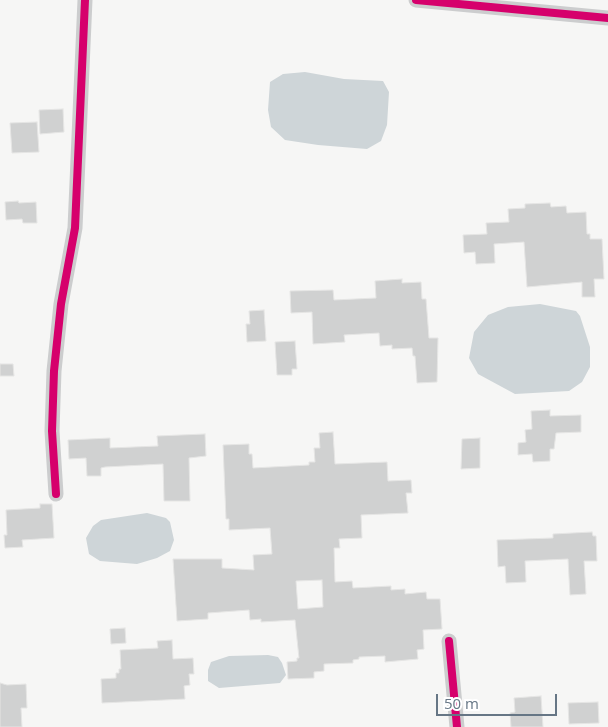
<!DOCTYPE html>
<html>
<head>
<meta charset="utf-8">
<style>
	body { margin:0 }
	#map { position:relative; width:608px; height:727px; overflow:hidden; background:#f6f6f5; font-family:"Open Sans",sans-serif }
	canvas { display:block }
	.scale { position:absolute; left:436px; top:694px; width:121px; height:22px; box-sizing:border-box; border:2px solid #667685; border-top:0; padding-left:6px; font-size:15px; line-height:18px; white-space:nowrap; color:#667685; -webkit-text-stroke:4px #fff; paint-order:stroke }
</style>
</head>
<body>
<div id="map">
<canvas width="608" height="727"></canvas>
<div class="scale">50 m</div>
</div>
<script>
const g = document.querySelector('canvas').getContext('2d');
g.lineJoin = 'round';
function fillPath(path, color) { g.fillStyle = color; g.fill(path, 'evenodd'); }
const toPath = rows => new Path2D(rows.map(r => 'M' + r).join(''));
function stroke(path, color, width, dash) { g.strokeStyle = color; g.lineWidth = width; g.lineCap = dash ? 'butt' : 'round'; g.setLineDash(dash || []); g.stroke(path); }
const water = toPath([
	[305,72,344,79,383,81,389,92,387,125,381,141,367,149,318,145,285,140,271,127,268,110,270,82,283,74],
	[540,304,576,311,580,316,590,347,590,367,582,382,569,391,515,394,478,374,469,358,474,332,488,315,508,307],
	[147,513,166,518,170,522,174,540,170,551,157,558,137,564,100,561,89,554,86,538,93,526,101,520],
	[268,655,278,657,282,663,286,675,280,683,219,688,208,681,208,670,211,662,229,656]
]);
const building = toPath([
	[63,109,64,132,40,134,39,110,63,109],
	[37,122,39,152,12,153,10,123,37,122],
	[18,201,19,203,36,202,37,223,23,223,22,219,6,220,5,202,18,201],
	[550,203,551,207,566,206,567,213,586,212,587,234,590,234,590,239,602,239,604,279,594,279,595,297,582,297,582,282,527,287,524,242,494,244,495,263,476,264,475,252,464,253,463,235,487,234,486,223,509,222,508,209,525,208,525,204,550,203],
	[402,279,402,283,421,282,422,299,426,299,429,338,438,338,437,382,417,383,415,356,413,356,412,348,392,349,392,345,380,346,379,333,344,335,345,342,313,344,312,312,291,313,290,291,333,290,334,300,376,298,375,281,402,279],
	[264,310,266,341,247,342,246,324,250,324,249,311,264,310],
	[295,341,297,369,292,369,292,375,277,375,275,342,295,341],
	[0,364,13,364,14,376,0,376,0,364],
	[550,410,550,416,581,415,581,432,556,433,554,449,550,449,550,461,533,462,532,454,518,455,518,443,526,442,525,430,532,429,531,411,550,410],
	[333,432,335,464,387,462,388,481,411,480,412,493,406,493,408,513,361,515,362,538,339,539,340,548,334,548,335,582,352,581,353,588,391,586,391,590,405,589,405,594,426,592,427,599,440,599,442,629,423,630,424,649,417,650,418,659,385,662,385,656,359,657,359,659,353,660,353,663,324,664,324,671,314,672,314,678,288,679,287,662,297,661,297,658,299,658,295,620,261,622,261,619,250,620,249,610,208,613,208,619,177,621,173,559,222,559,222,568,254,570,253,555,272,554,270,528,229,530,229,519,226,519,223,445,249,444,249,454,252,454,253,468,309,465,309,462,315,462,314,448,320,448,319,433,333,432],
	[322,580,323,607,298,609,296,581,322,580],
	[205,434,206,456,189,458,190,501,164,501,163,464,105,467,101,468,101,476,87,476,86,458,69,459,68,440,110,438,110,448,158,446,157,436,205,434],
	[480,438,480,468,461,469,462,439,480,438],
	[40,504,52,504,54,538,22,540,23,547,5,548,4,535,7,535,6,510,40,508,40,504],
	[592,532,593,536,596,536,597,561,584,561,586,594,570,595,568,559,525,561,526,582,506,583,505,566,498,567,497,540,553,538,553,534,592,532],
	[125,628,126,643,111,644,110,629,125,628],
	[172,640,173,659,193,658,194,674,189,674,190,685,184,686,185,699,102,703,101,679,116,678,116,673,119,673,119,669,121,669,120,650,158,648,157,641,172,640],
	[0,683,7,685,26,684,27,708,21,708,22,727,0,727,0,683],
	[541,696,543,727,511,727,510,713,515,712,514,698,541,696],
	[598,702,599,723,569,724,568,703,598,702]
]);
const street = toPath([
	[416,0,608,18],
	[56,494,52,431,54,371,61,304,75,228,85,0],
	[449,641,457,727]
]);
const cycleway = toPath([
	[416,0,608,18],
	[56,494,52,431,54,371,61,304,75,228,85,0],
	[449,641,457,727]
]);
fillPath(water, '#ced5d8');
fillPath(building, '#d0d1d1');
stroke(building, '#e5e5e4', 1);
stroke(street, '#cccdce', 15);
stroke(cycleway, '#d6006c', 8);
</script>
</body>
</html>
